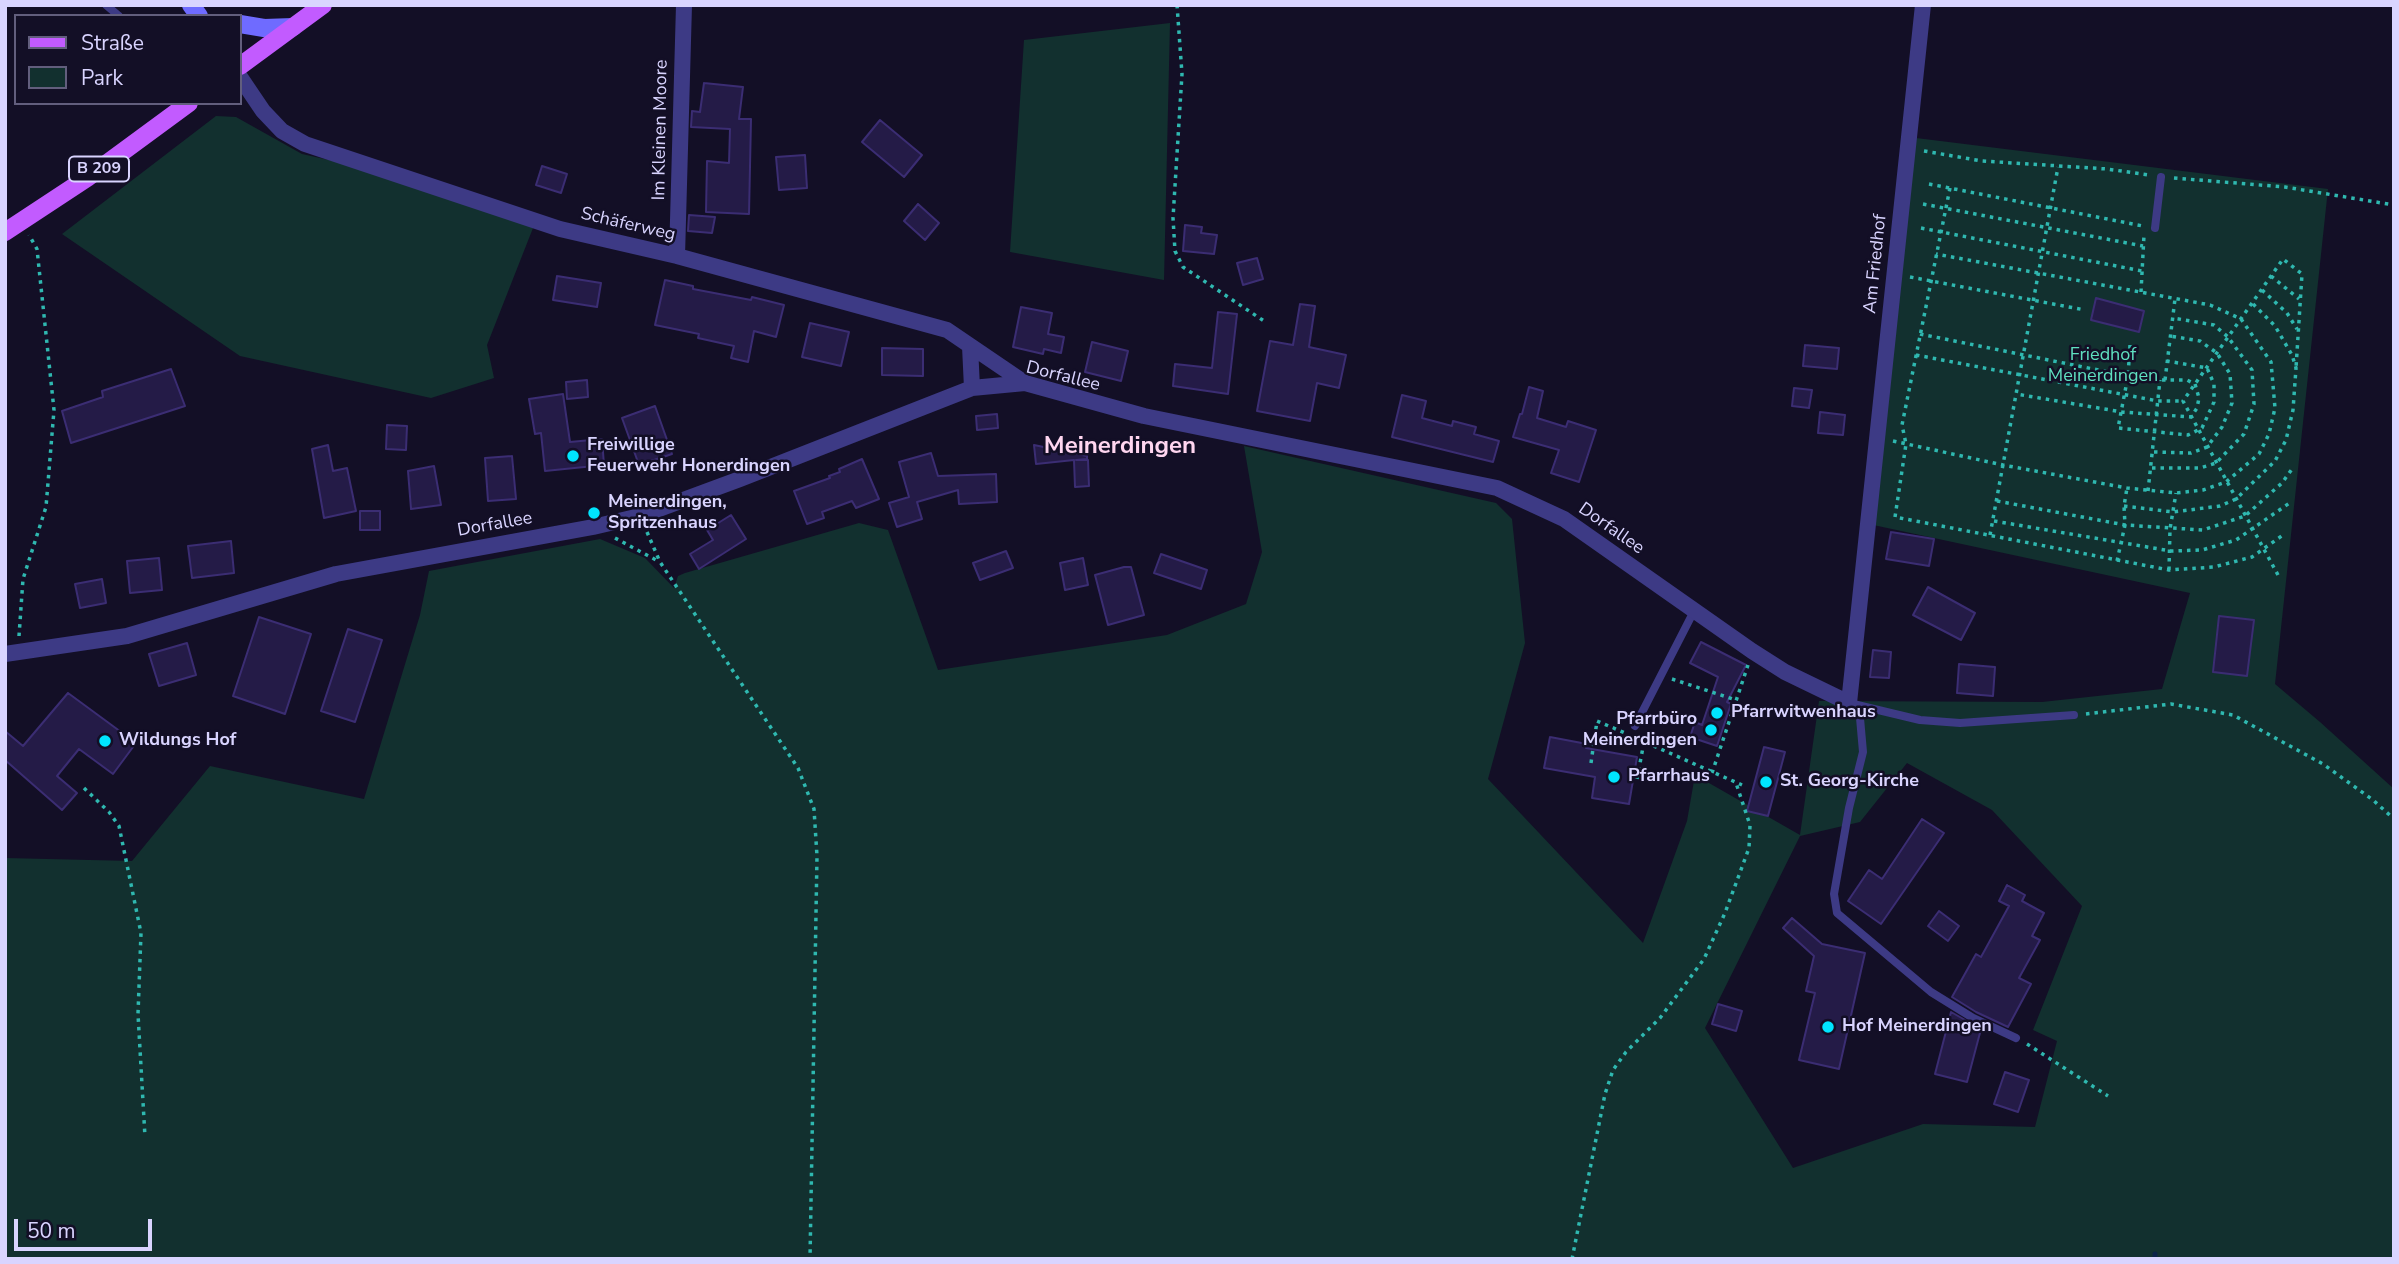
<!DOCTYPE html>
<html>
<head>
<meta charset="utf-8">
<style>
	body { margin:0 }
	#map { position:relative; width:2399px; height:1264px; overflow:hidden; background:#130f26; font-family:"Nunito Sans",sans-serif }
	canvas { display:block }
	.frame { position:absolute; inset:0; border:7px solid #d9d4ff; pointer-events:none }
	.legend { position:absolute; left:14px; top:14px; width:228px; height:91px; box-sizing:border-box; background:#130f26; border:2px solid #625e7d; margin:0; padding:9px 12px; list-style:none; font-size:21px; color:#d9d4ff }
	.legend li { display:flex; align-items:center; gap:14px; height:35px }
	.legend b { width:35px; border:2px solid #625e7d }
	.scale { position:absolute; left:14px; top:1219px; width:138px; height:32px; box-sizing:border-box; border:4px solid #d9d4ff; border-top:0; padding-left:9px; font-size:21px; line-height:24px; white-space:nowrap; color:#d9d4ff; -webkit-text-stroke:5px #130f26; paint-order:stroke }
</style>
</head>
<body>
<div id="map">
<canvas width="2399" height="1264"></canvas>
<div class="frame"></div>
<ul class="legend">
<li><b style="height:9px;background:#c25bff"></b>Straße</li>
<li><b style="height:19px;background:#12302f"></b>Park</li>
</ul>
<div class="scale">50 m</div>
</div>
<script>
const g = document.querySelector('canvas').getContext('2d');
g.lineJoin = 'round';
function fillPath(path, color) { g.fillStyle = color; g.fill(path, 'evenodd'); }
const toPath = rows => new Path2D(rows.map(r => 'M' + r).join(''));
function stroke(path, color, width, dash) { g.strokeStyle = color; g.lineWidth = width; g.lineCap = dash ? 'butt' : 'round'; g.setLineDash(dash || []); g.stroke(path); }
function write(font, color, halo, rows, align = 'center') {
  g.font = font + ' "Nunito Sans",sans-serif'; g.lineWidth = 5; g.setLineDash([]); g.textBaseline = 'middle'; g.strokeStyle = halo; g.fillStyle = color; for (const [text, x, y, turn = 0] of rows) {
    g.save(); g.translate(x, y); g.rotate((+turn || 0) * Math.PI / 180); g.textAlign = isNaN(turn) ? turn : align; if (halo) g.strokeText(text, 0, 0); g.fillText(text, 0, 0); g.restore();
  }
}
const green = toPath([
	[1170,23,1164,280,1010,252,1024,40],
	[216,116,236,117,302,154,437,184,533,228,487,345,494,378,431,398,240,356,62,234],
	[1908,137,2328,189,2275,684,2320,722,2394,789,2394,1259,5,1259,5,858,132,861,210,766,364,799,420,615,429,571,600,539,645,558,674,588,678,576,685,573,859,523,888,530,938,670,1167,635,1246,604,1262,552,1244,446,1496,503,1512,519,1525,643,1488,779,1643,943,1687,821,1695,775,1800,835,1819,701,2042,702,2162,689,2190,593,1864,523],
	[1907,763,1992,810,2082,906,2033,1030,2057,1041,2035,1127,1923,1124,1793,1168,1705,1028,1800,836,1860,822]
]);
const stream = toPath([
	[2155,1254,2155,1259]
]);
const building = toPath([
	[704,83,743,87,739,119,751,119,749,214,706,212,707,161,729,163,730,129,691,127,692,111,700,112,704,83],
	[880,120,922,155,904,177,862,142,880,120],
	[805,155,807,188,779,190,776,157,805,155],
	[542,166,567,174,561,193,536,185,542,166],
	[918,204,939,223,925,240,904,221,918,204],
	[689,215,715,217,712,233,688,231,689,215],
	[1185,225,1202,227,1201,233,1217,235,1214,254,1183,251,1185,225],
	[1257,258,1263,279,1243,285,1237,263,1257,258],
	[557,276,601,283,597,307,553,300,557,276],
	[665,280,693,286,693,289,751,300,752,297,784,305,776,337,754,331,748,362,731,358,734,346,698,338,699,334,655,325,665,280],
	[2096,298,2144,311,2139,332,2091,320,2096,298],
	[1300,304,1315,306,1309,347,1346,355,1339,388,1317,383,1310,421,1257,411,1270,341,1293,345,1300,304],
	[1021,307,1052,313,1048,334,1064,337,1061,353,1044,349,1043,354,1013,347,1021,307],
	[1218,312,1237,314,1228,394,1173,386,1175,364,1212,368,1218,312],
	[810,323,849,332,841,366,802,357,810,323],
	[1092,342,1128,351,1121,381,1085,372,1092,342],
	[1805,345,1839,348,1837,369,1803,366,1805,345],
	[882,348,923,349,923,376,882,375,882,348],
	[171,369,185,406,71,443,62,411,103,397,102,391,171,369],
	[587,380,588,397,567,399,566,382,587,380],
	[1529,387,1543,391,1537,418,1566,427,1568,421,1596,430,1579,482,1551,473,1559,450,1513,437,1520,414,1522,414,1529,387],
	[1794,388,1812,390,1809,408,1792,406,1794,388],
	[563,394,570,442,602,439,604,465,545,471,541,433,535,434,529,399,563,394],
	[1402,395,1426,401,1422,418,1452,426,1453,421,1476,427,1474,434,1499,441,1493,462,1392,437,1402,395],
	[655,406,672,454,639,465,622,418,655,406],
	[1820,412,1845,415,1843,435,1818,433,1820,412],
	[997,414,998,428,977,430,976,416,997,414],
	[387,425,407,426,406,450,386,449,387,425],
	[328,445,333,471,347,468,356,511,324,518,312,449,328,445],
	[1034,445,1087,456,1087,459,1076,460,1088,460,1089,486,1075,487,1074,460,1036,464,1034,445],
	[931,453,938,476,996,474,997,502,959,504,958,490,917,502,922,519,897,527,889,503,909,497,899,462,931,453],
	[512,456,516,499,488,501,485,458,512,456],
	[862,459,879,499,856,508,852,501,822,512,824,518,807,524,794,491,830,478,829,476,840,472,839,469,862,459],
	[434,466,441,505,411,509,408,471,434,466],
	[360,511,380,511,380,530,360,530,360,511],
	[731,515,746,539,699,569,690,554,713,540,707,530,731,515],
	[1891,532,1934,539,1929,566,1886,559,1891,532],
	[231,541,234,573,192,578,188,546,231,541],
	[1006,551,1013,568,980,580,973,563,1006,551],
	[1161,554,1207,570,1201,589,1154,573,1161,554],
	[159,558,162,590,130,593,127,561,159,558],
	[1083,558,1088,585,1065,590,1060,563,1083,558],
	[1124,567,1131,567,1144,615,1108,625,1095,575,1124,567],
	[102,579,106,603,80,608,75,584,102,579],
	[1928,587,1975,613,1961,640,1913,615,1928,587],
	[2219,616,2254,620,2247,676,2213,672,2219,616],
	[259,617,311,634,285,714,233,696,259,617],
	[348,629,382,640,355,722,321,711,348,629],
	[1701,642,1746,665,1727,702,1731,704,1717,746,1690,737,1695,722,1702,725,1718,677,1690,663,1701,642],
	[187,643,196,675,159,686,149,654,187,643],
	[1873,650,1891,652,1889,678,1870,677,1873,650],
	[1959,664,1995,667,1993,696,1957,693,1959,664],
	[68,693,136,743,113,774,79,749,57,776,77,793,62,810,5,760,5,731,23,746,68,693],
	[1550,737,1587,744,1586,748,1637,757,1629,804,1592,798,1595,777,1544,768,1550,737],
	[1764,747,1785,752,1768,816,1747,811,1764,747],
	[1922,819,1944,833,1881,924,1848,901,1869,870,1882,879,1922,819],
	[2007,885,2025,895,2022,901,2044,913,2032,936,2040,940,2019,978,2031,984,2008,1027,1976,1012,1952,997,1976,954,1981,957,2009,906,1999,901,2007,885],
	[1939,911,1959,926,1948,941,1928,926,1939,911],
	[1792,918,1822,944,1865,953,1839,1069,1799,1060,1815,993,1806,991,1814,956,1783,928,1792,918],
	[1718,1004,1742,1011,1736,1031,1712,1024,1718,1004],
	[1951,1012,1981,1029,1967,1082,1935,1074,1951,1012],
	[2005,1072,2029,1080,2018,1112,1994,1104,2005,1072]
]);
const path = toPath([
	[1177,5,1182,74,1173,218,1175,251,1183,267,1264,321],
	[1924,151,1982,161,2107,169,2149,175],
	[2174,178,2285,187,2394,205],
	[1929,184,2143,226],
	[1950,188,1902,425,1906,444,1895,517,2169,570,2214,567,2252,557,2283,535],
	[1923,204,2143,246],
	[1921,228,2142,271],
	[2271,276,2299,299],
	[1910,277,2085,310],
	[2262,290,2287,313,2297,329],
	[2141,292,2144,235],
	[1920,334,2128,376,2160,380,2187,380,2195,384,2199,398,2197,408,2191,417,2122,412,2016,394],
	[2130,345,2128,376,2118,428,2188,435,2202,428,2214,402,2214,384,2207,368,2167,361],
	[1916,355,2158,401,2183,401],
	[2165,380,2175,299],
	[1893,441,2003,465,2127,488,2176,493,2203,490,2226,482,2259,454,2269,434,2275,408,2271,362,2241,319,2210,305,1936,254],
	[2154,452,2191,453,2207,447,2222,427,2232,403,2230,374,2217,353,2200,341,2170,336],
	[2152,468,2200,468,2216,463,2244,434,2254,404,2252,370,2228,337,2214,325,2173,318],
	[2148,491,2160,380],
	[1997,501,2125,525,2203,530,2245,516,2282,483,2292,469],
	[2124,506,2173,512,2220,506,2236,499,2275,461,2286,440,2293,410,2296,368,2292,355,2275,326,2253,304],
	[1994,521,2171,551,2202,550,2236,540,2291,502],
	[647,532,660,562,798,768,814,809,817,856,810,1259],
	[1990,535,2058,167],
	[615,538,658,561],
	[2117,561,2125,525,2124,506,2127,488],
	[2169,570,2170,529,2176,493],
	[2278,575,2183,401,2283,259,2302,274,2296,368],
	[19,636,23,579,46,507,54,410,37,249,29,235],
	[1672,679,1736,700],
	[2086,714,2171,704,2233,715,2323,764,2373,800,2394,819],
	[1638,739,1742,785],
	[1591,763,1597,721,1625,733],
	[1712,773,1748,665],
	[1637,779,1644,742],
	[84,788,109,812,119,826,141,933,138,1014,145,1137],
	[2027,1044,2108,1096],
	[1572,1259,1605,1094,1613,1070,1626,1052,1660,1018,1704,959,1725,913,1749,848,1750,825,1736,783]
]);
const lane = toPath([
	[106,5,119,16],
	[2155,228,2161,177],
	[1849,703,1860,718,1863,752,1849,808,1834,894,1837,913,1931,992,1973,1018,2016,1038],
	[1849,703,1920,720,1960,723,2074,715],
	[1635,726,1694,611]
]);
const street = toPath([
	[240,77,263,111,282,131,305,144,560,229,677,256,947,330,1025,383],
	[677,256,684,5],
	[970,346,972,388],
	[5,654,127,636,336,574,593,527,640,516,740,479,972,388,1025,383,1144,416,1497,488,1564,519,1752,651,1785,672,1849,703,1923,5]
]);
const secondary = toPath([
	[191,5,199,16],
	[240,24,264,28,293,27]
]);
const primary = toPath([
	[240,66,323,5],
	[5,232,87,178,189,103]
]);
const markers = [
	[573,456,7,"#00e5ff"],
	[594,513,7,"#00e5ff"],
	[1717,713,7,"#00e5ff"],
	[1711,730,7,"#00e5ff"],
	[105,741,7,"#00e5ff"],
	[1614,777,7,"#00e5ff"],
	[1766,782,7,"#00e5ff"],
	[1828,1027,7,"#00e5ff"]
];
const shields = [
	[99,169,60]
];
const shieldNames = [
	["B 209",99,169]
];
const streetNames = [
	["Im Kleinen Moore",661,130,-89],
	["Schäferweg",628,225,13],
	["Am Friedhof",1876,264,-84],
	["Dorfallee",1063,377,14],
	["Dorfallee",495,525,-10],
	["Dorfallee",1611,529,35]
];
const parkNames = [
	["Friedhof",2103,356],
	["Meinerdingen",2103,377]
];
const poiNames = [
	["Freiwillige",587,446],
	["Feuerwehr Honerdingen",587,467],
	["Meinerdingen,",608,503],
	["Spritzenhaus",608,524],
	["Pfarrwitwenhaus",1731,713],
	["Pfarrbüro",1697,720,"right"],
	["Meinerdingen",1697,741,"right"],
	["Wildungs Hof",119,741],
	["Pfarrhaus",1628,777],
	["St. Georg-Kirche",1780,782],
	["Hof Meinerdingen",1842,1027]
];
const districtNames = [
	["Meinerdingen",1120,447]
];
fillPath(green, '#12302f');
stroke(stream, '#0c2248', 5);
fillPath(building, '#241b47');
stroke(building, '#3b2d73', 2);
stroke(path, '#2fb8b0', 3.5, [3.5, 5]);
stroke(lane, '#3d3a85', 8);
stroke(street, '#3d3a85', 16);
stroke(secondary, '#6f6bff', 18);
stroke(primary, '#c25bff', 18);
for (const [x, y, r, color] of markers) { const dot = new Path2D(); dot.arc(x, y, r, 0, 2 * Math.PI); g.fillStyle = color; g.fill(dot); stroke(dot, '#130f26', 2.5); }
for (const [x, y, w] of shields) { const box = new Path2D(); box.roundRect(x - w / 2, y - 12.5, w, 25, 5); g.fillStyle = '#130f26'; g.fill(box); stroke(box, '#d9d4ff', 2); }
write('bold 16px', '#d9d4ff', null, shieldNames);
write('18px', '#d9d4ff', '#130f26', streetNames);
write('18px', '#5fe0c0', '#130f26', parkNames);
write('bold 18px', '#d9d4ff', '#130f26', poiNames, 'left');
write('bold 24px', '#ffd6f0', '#130f26', districtNames);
</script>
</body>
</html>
